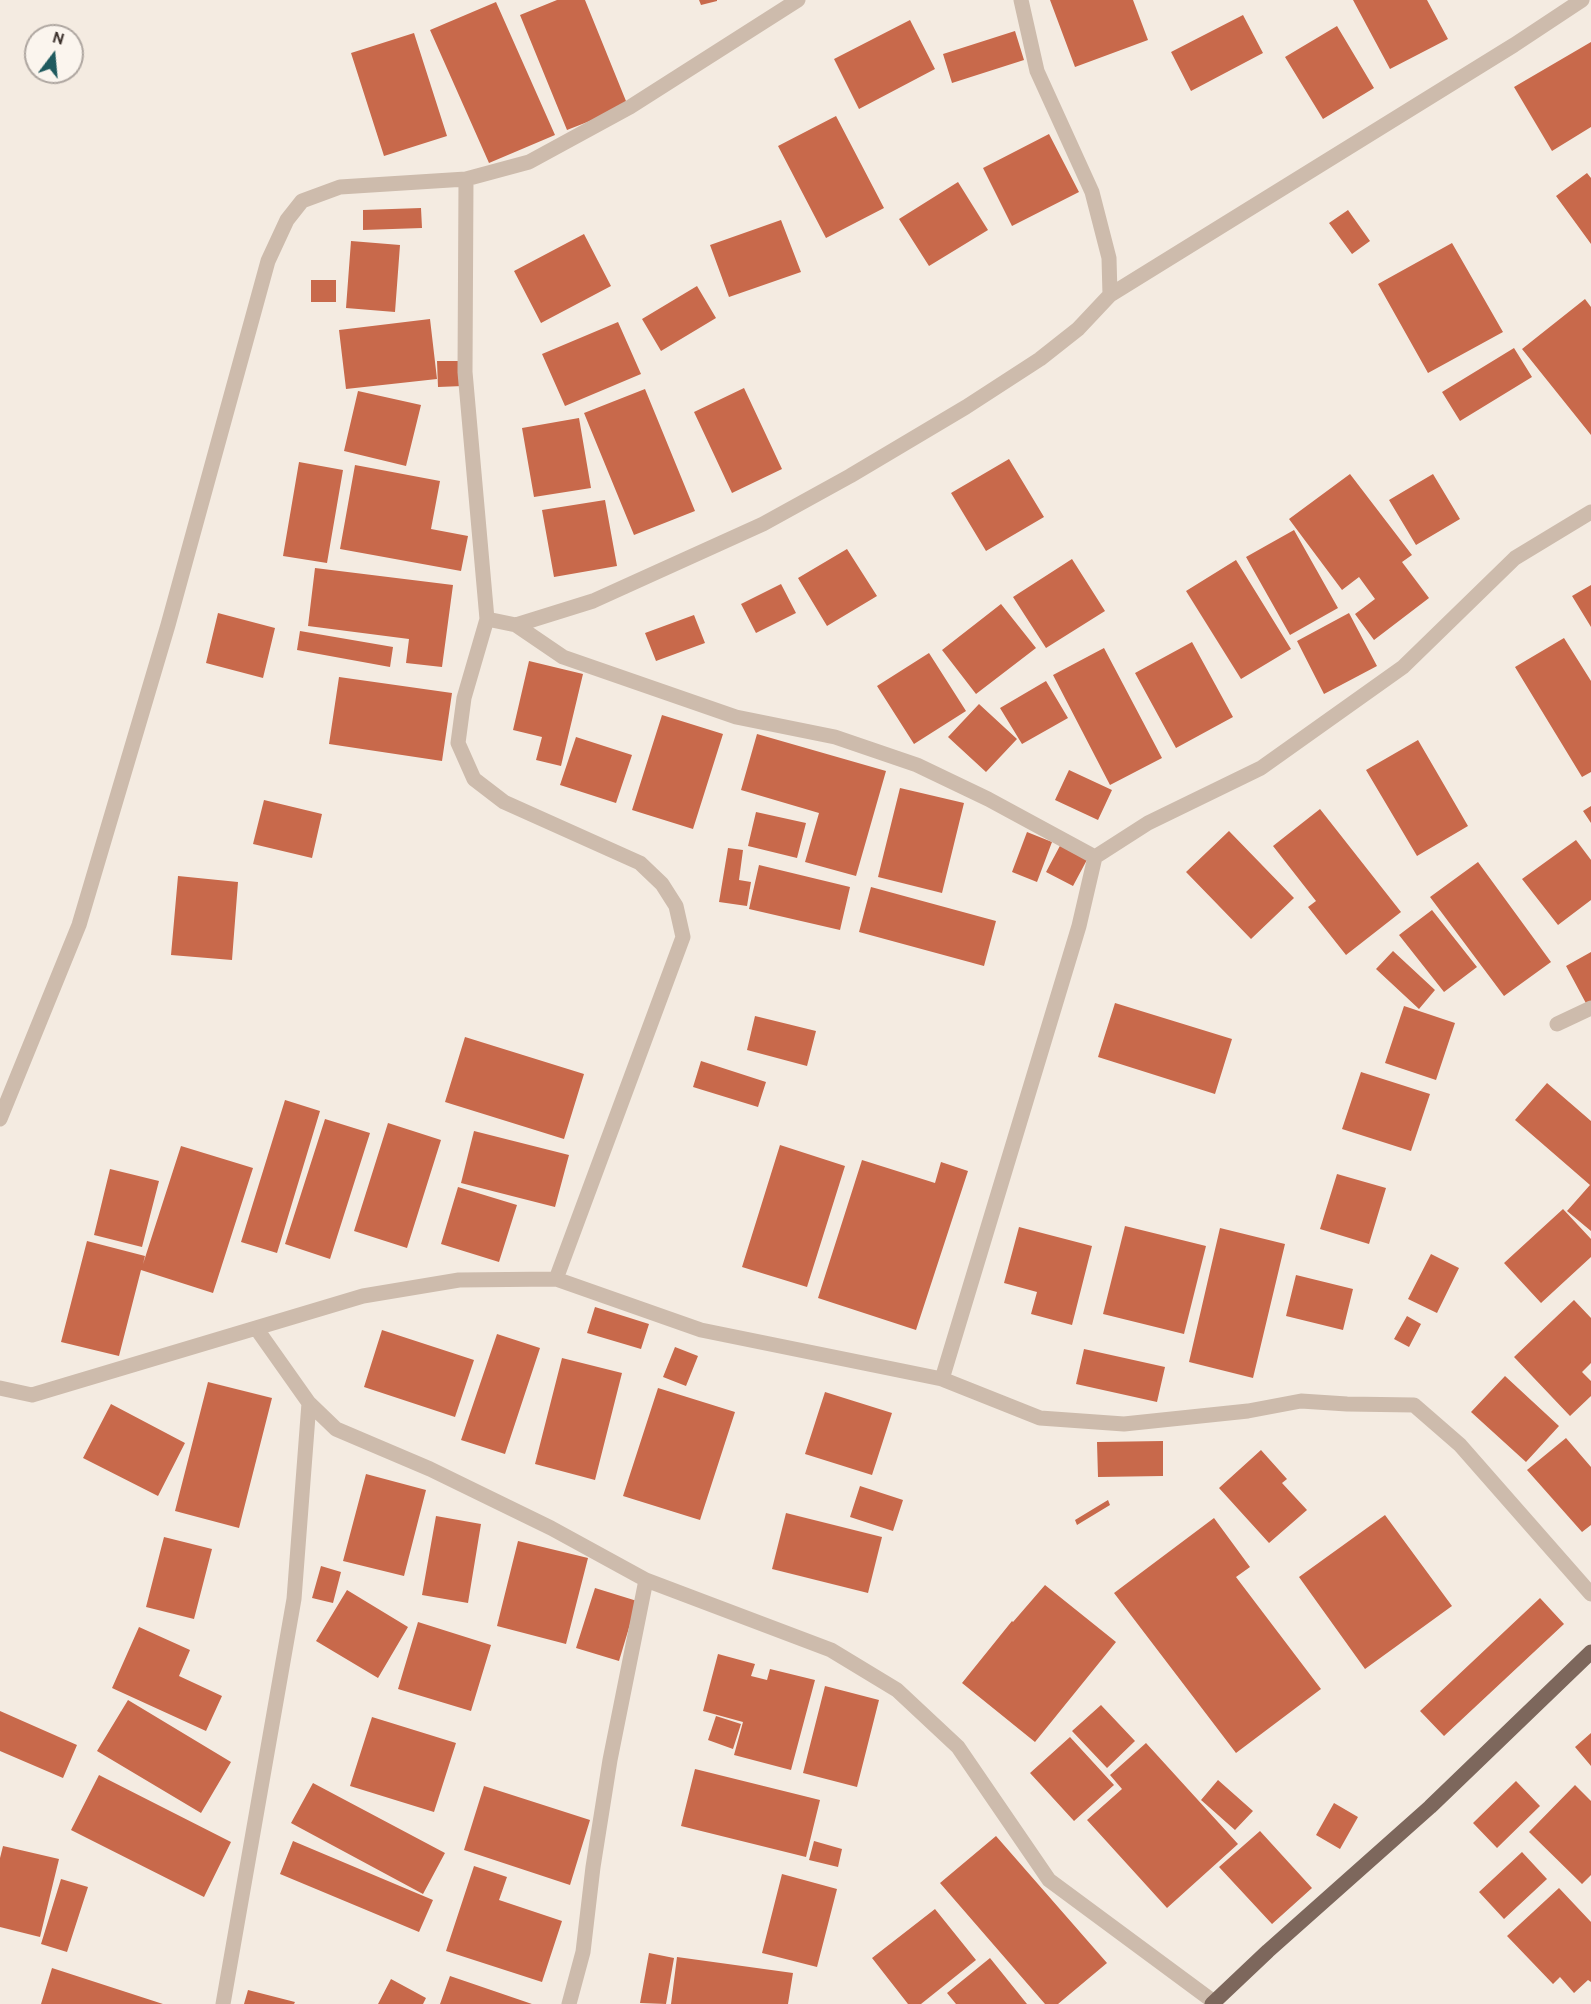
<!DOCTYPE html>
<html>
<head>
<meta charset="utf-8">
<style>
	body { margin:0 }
	#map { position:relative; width:1591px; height:2004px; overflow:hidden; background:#f4ebe1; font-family:Cabin,sans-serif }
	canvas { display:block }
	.north { position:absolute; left:24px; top:24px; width:60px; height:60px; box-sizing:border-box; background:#fbf5ee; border:2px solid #aea6a0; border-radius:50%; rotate:16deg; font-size:16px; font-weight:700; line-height:24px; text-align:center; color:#3b302b }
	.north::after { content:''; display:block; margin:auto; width:21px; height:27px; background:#1f5a5e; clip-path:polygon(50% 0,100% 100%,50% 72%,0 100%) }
</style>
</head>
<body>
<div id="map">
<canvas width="1591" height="2004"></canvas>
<div class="north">N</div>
</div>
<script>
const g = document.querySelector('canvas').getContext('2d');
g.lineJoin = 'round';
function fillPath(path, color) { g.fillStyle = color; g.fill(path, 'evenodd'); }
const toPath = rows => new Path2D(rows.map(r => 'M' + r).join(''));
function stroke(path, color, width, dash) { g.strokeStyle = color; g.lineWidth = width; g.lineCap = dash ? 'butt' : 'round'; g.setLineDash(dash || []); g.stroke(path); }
const building = toPath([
	[557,0,585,0,628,106,567,130,520,15],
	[699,0,717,0,717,1,701,5],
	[1050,0,1133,0,1148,40,1075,67],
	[1353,0,1427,0,1448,39,1390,69],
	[496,2,555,135,489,163,430,30],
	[1243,15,1263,53,1191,91,1171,52],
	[910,20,935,69,859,109,834,59],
	[1337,26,1374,88,1323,119,1285,57],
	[1015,31,1024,60,952,83,943,54],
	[414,33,447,136,384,156,351,53],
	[1591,42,1591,127,1552,151,1514,87],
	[836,116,884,208,826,238,778,146],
	[1049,134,1079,192,1012,226,983,168],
	[1587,173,1591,178,1591,244,1556,196],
	[958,182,988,230,929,266,899,219],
	[421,208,422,228,363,230,363,210],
	[1348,210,1370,241,1352,254,1329,223],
	[781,220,801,272,729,297,710,245],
	[584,234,611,286,541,323,514,271],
	[351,241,400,245,395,312,346,308],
	[1452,243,1503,332,1428,373,1378,284],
	[311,280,336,280,336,302,311,302],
	[697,286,716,318,661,351,642,319],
	[1585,299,1591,307,1591,435,1522,349],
	[430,319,437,379,346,389,339,330],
	[618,322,641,374,565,406,542,354],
	[1514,348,1532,377,1460,421,1442,392],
	[437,361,462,361,463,386,438,387],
	[744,388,782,469,732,493,694,412],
	[645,389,695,511,634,535,584,413],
	[358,391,421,405,406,466,344,451],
	[579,418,591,488,534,497,522,428],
	[1009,459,1044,517,986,551,951,493],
	[299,462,343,470,327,563,283,556],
	[355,465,440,481,431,529,468,536,461,571,340,549],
	[1350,474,1412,555,1402,562,1429,598,1374,640,1355,614,1375,599,1359,577,1342,590,1289,519],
	[1433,474,1460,519,1416,545,1389,500],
	[605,500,617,566,554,577,542,510],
	[1294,530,1338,608,1290,635,1246,557],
	[847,549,877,596,827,626,798,578],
	[1072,559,1105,611,1046,648,1013,597],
	[1236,560,1291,649,1241,679,1186,591],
	[315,568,453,585,442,667,406,663,409,639,308,626],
	[781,584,796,613,756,633,741,604],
	[1591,585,1591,627,1572,596],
	[1001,604,1036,648,976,694,942,650],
	[218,613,275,628,263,678,206,663],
	[1349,613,1377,666,1324,694,1297,641],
	[694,615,705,643,656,661,645,633],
	[300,631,393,647,390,667,297,650],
	[1564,638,1591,681,1591,772,1582,777,1515,667],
	[1192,642,1233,717,1176,748,1135,673],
	[1104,648,1162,758,1110,785,1053,675],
	[929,653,966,711,914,744,877,686],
	[529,661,583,674,561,766,536,760,542,737,513,730],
	[339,677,452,693,442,761,329,744],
	[1046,681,1068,718,1022,744,1000,708],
	[979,704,1017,739,986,772,948,737],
	[662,715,723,734,693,829,632,810],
	[757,734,886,771,856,876,805,862,819,813,741,790],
	[576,737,632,755,616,803,560,785],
	[1418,740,1468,826,1417,856,1366,770],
	[1069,770,1112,790,1098,820,1055,800],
	[900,788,964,803,942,893,878,877],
	[264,800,322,814,312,858,253,844],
	[1591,806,1591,823,1583,811],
	[1320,809,1401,912,1346,955,1308,907,1316,901,1273,846],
	[756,812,806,823,797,858,748,846],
	[1229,831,1294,898,1251,939,1186,872],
	[1027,832,1052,842,1037,882,1012,872],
	[1576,840,1591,860,1591,900,1558,925,1522,879],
	[1062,842,1089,856,1073,886,1046,872],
	[728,848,743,850,739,880,751,882,747,906,719,902],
	[1478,862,1551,962,1504,996,1430,897],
	[759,865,850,887,840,930,749,909],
	[178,876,238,882,232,960,171,955],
	[871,887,996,921,984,966,859,932],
	[1432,910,1477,967,1444,992,1399,935],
	[1393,951,1435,990,1419,1009,1376,969],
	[1591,952,1591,1006,1588,1007,1566,966],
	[1115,1003,1232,1039,1215,1094,1098,1057],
	[1404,1006,1455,1023,1436,1080,1385,1063],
	[755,1016,816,1031,807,1066,747,1050],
	[465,1037,584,1074,564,1139,445,1102],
	[701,1061,766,1082,758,1107,693,1087],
	[1361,1072,1430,1094,1411,1151,1342,1129],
	[1547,1083,1591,1121,1591,1231,1567,1211,1590,1185,1515,1120],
	[285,1100,320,1111,277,1253,241,1242],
	[325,1119,370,1133,330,1259,285,1244],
	[388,1123,441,1140,407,1248,354,1231],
	[474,1131,569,1155,555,1207,461,1183],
	[780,1145,845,1166,807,1287,742,1267],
	[181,1146,253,1168,213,1293,141,1270,119,1356,61,1342,87,1241,145,1256,143,1264],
	[862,1160,935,1183,941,1162,968,1171,916,1330,818,1298],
	[110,1169,159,1181,142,1247,94,1235],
	[1337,1174,1386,1188,1369,1244,1320,1229],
	[458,1187,517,1205,499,1262,441,1244],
	[1563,1209,1591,1239,1591,1257,1541,1303,1504,1263],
	[1125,1226,1206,1246,1184,1334,1103,1314],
	[1019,1227,1092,1246,1072,1325,1031,1314,1037,1292,1004,1283],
	[1220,1228,1285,1244,1253,1378,1189,1362],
	[1431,1254,1459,1268,1437,1313,1408,1299],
	[1296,1275,1353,1289,1343,1330,1286,1316],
	[1574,1300,1591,1318,1591,1363,1582,1372,1591,1381,1591,1396,1570,1416,1514,1357],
	[595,1307,649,1324,641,1349,587,1333],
	[1407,1316,1421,1324,1409,1347,1394,1339],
	[382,1330,474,1360,455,1417,364,1387],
	[497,1334,540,1348,505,1454,461,1440],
	[675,1347,698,1356,686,1386,663,1377],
	[1084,1349,1165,1367,1157,1402,1076,1384],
	[562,1358,622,1373,595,1480,535,1464],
	[1505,1376,1559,1426,1526,1462,1471,1412],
	[208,1382,272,1398,239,1528,175,1511],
	[658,1388,735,1412,700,1520,623,1496],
	[825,1392,892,1413,872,1475,805,1454],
	[111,1404,185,1443,158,1496,83,1458],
	[1566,1438,1591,1467,1591,1525,1582,1532,1527,1470],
	[1163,1441,1163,1476,1098,1477,1097,1442],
	[1261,1450,1287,1479,1282,1483,1307,1510,1269,1543,1219,1488],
	[366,1474,426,1490,404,1576,343,1561],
	[860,1486,903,1500,893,1531,850,1517],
	[1108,1500,1110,1505,1077,1525,1075,1520],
	[786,1513,882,1537,868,1593,772,1569],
	[1385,1515,1452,1606,1365,1669,1299,1577],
	[436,1516,481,1524,468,1603,422,1595],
	[1214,1518,1250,1567,1236,1577,1321,1689,1236,1753,1114,1593],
	[164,1537,212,1549,194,1619,146,1607],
	[518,1541,588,1558,566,1644,497,1626],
	[321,1566,341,1572,333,1603,312,1598],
	[1045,1585,1116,1642,1035,1742,962,1683,1012,1621,1013,1622],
	[595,1588,637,1601,619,1661,576,1648],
	[347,1590,408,1627,378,1678,316,1641],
	[1540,1598,1564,1624,1444,1736,1420,1711],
	[418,1622,491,1645,471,1711,398,1689],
	[139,1627,190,1650,179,1676,222,1696,206,1731,112,1688],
	[718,1654,755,1664,751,1676,767,1680,770,1669,815,1680,791,1770,734,1755,743,1722,703,1711],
	[825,1686,879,1700,857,1787,803,1773],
	[128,1700,231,1762,201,1813,97,1751],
	[1101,1705,1135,1741,1107,1768,1072,1731],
	[0,1711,77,1745,63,1778,0,1751],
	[716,1716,741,1724,733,1749,708,1740],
	[372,1717,456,1743,434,1812,350,1786],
	[1591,1733,1591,1766,1575,1747],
	[1070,1737,1114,1785,1074,1821,1030,1773],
	[1146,1743,1238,1844,1167,1908,1087,1820,1122,1789,1110,1775],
	[695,1769,820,1800,806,1857,681,1826],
	[99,1775,231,1842,204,1897,71,1830],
	[1218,1780,1253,1811,1235,1830,1201,1800],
	[1516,1781,1540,1806,1497,1848,1473,1823],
	[313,1783,445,1853,423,1894,291,1823],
	[1575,1785,1591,1801,1591,1875,1582,1884,1529,1832],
	[484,1786,590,1820,570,1885,464,1850],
	[1334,1803,1358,1817,1340,1849,1316,1835],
	[1260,1831,1312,1888,1272,1924,1219,1867],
	[996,1836,1107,1963,1058,2004,1045,2004,940,1883],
	[293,1841,433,1900,419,1932,280,1874],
	[814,1841,842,1849,838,1867,809,1860],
	[3,1846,59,1859,40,1937,0,1927,0,1858],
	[1522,1852,1547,1879,1504,1919,1479,1892],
	[474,1866,507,1877,499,1900,562,1921,542,1982,446,1951],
	[782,1874,837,1889,817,1967,762,1953],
	[61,1879,88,1887,67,1952,41,1944],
	[1559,1888,1591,1922,1591,1982,1588,1980,1574,1993,1560,1977,1553,1984,1507,1936],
	[935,1909,976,1960,921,2004,908,2004,872,1958],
	[649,1953,674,1958,666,2004,640,2003],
	[677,1957,793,1973,788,2004,671,2004],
	[990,1958,1027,2004,956,2004,947,1993],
	[52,1968,163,2004,41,2004],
	[450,1976,532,2004,440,2004],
	[391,1979,426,1998,423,2004,378,2004],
	[248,1990,295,2002,294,2004,244,2004]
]);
const minor = toPath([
	[466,179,465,372,487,619,464,698,458,743,474,779,504,802,640,863,662,884,676,906,683,937,556,1279],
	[1110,295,1514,45,1582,0],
	[487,619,516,625,563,657,736,717,835,737,917,765,988,799,1095,857],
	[516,625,593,601,763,524,850,476,966,407,1040,359,1078,329,1110,295,1109,258,1092,192,1037,71,1021,0],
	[1557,1024,1591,1008],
	[0,1119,79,925,168,625,268,261,287,220,302,201,340,187,466,179,529,162,630,107,798,0],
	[942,1379,1079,926,1095,857,1148,823,1261,768,1403,667,1515,558,1591,512],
	[0,1388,32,1395,363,1296,459,1280,556,1279,701,1330,942,1379,1040,1418,1124,1424,1248,1411,1301,1401,1347,1404,1414,1405,1460,1445,1591,1594],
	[309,1403,336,1429,430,1469,551,1528,646,1580,831,1650,897,1690,958,1747,1049,1880,1214,2002],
	[223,2004,294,1599,309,1403,256,1328],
	[569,2004,583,1952,593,1867,610,1760,646,1580]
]);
const major = toPath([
	[1212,2004,1268,1951,1430,1807,1591,1652]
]);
fillPath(building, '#c8694b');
stroke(minor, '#cdbbac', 15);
stroke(major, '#7d675c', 15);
</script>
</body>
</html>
